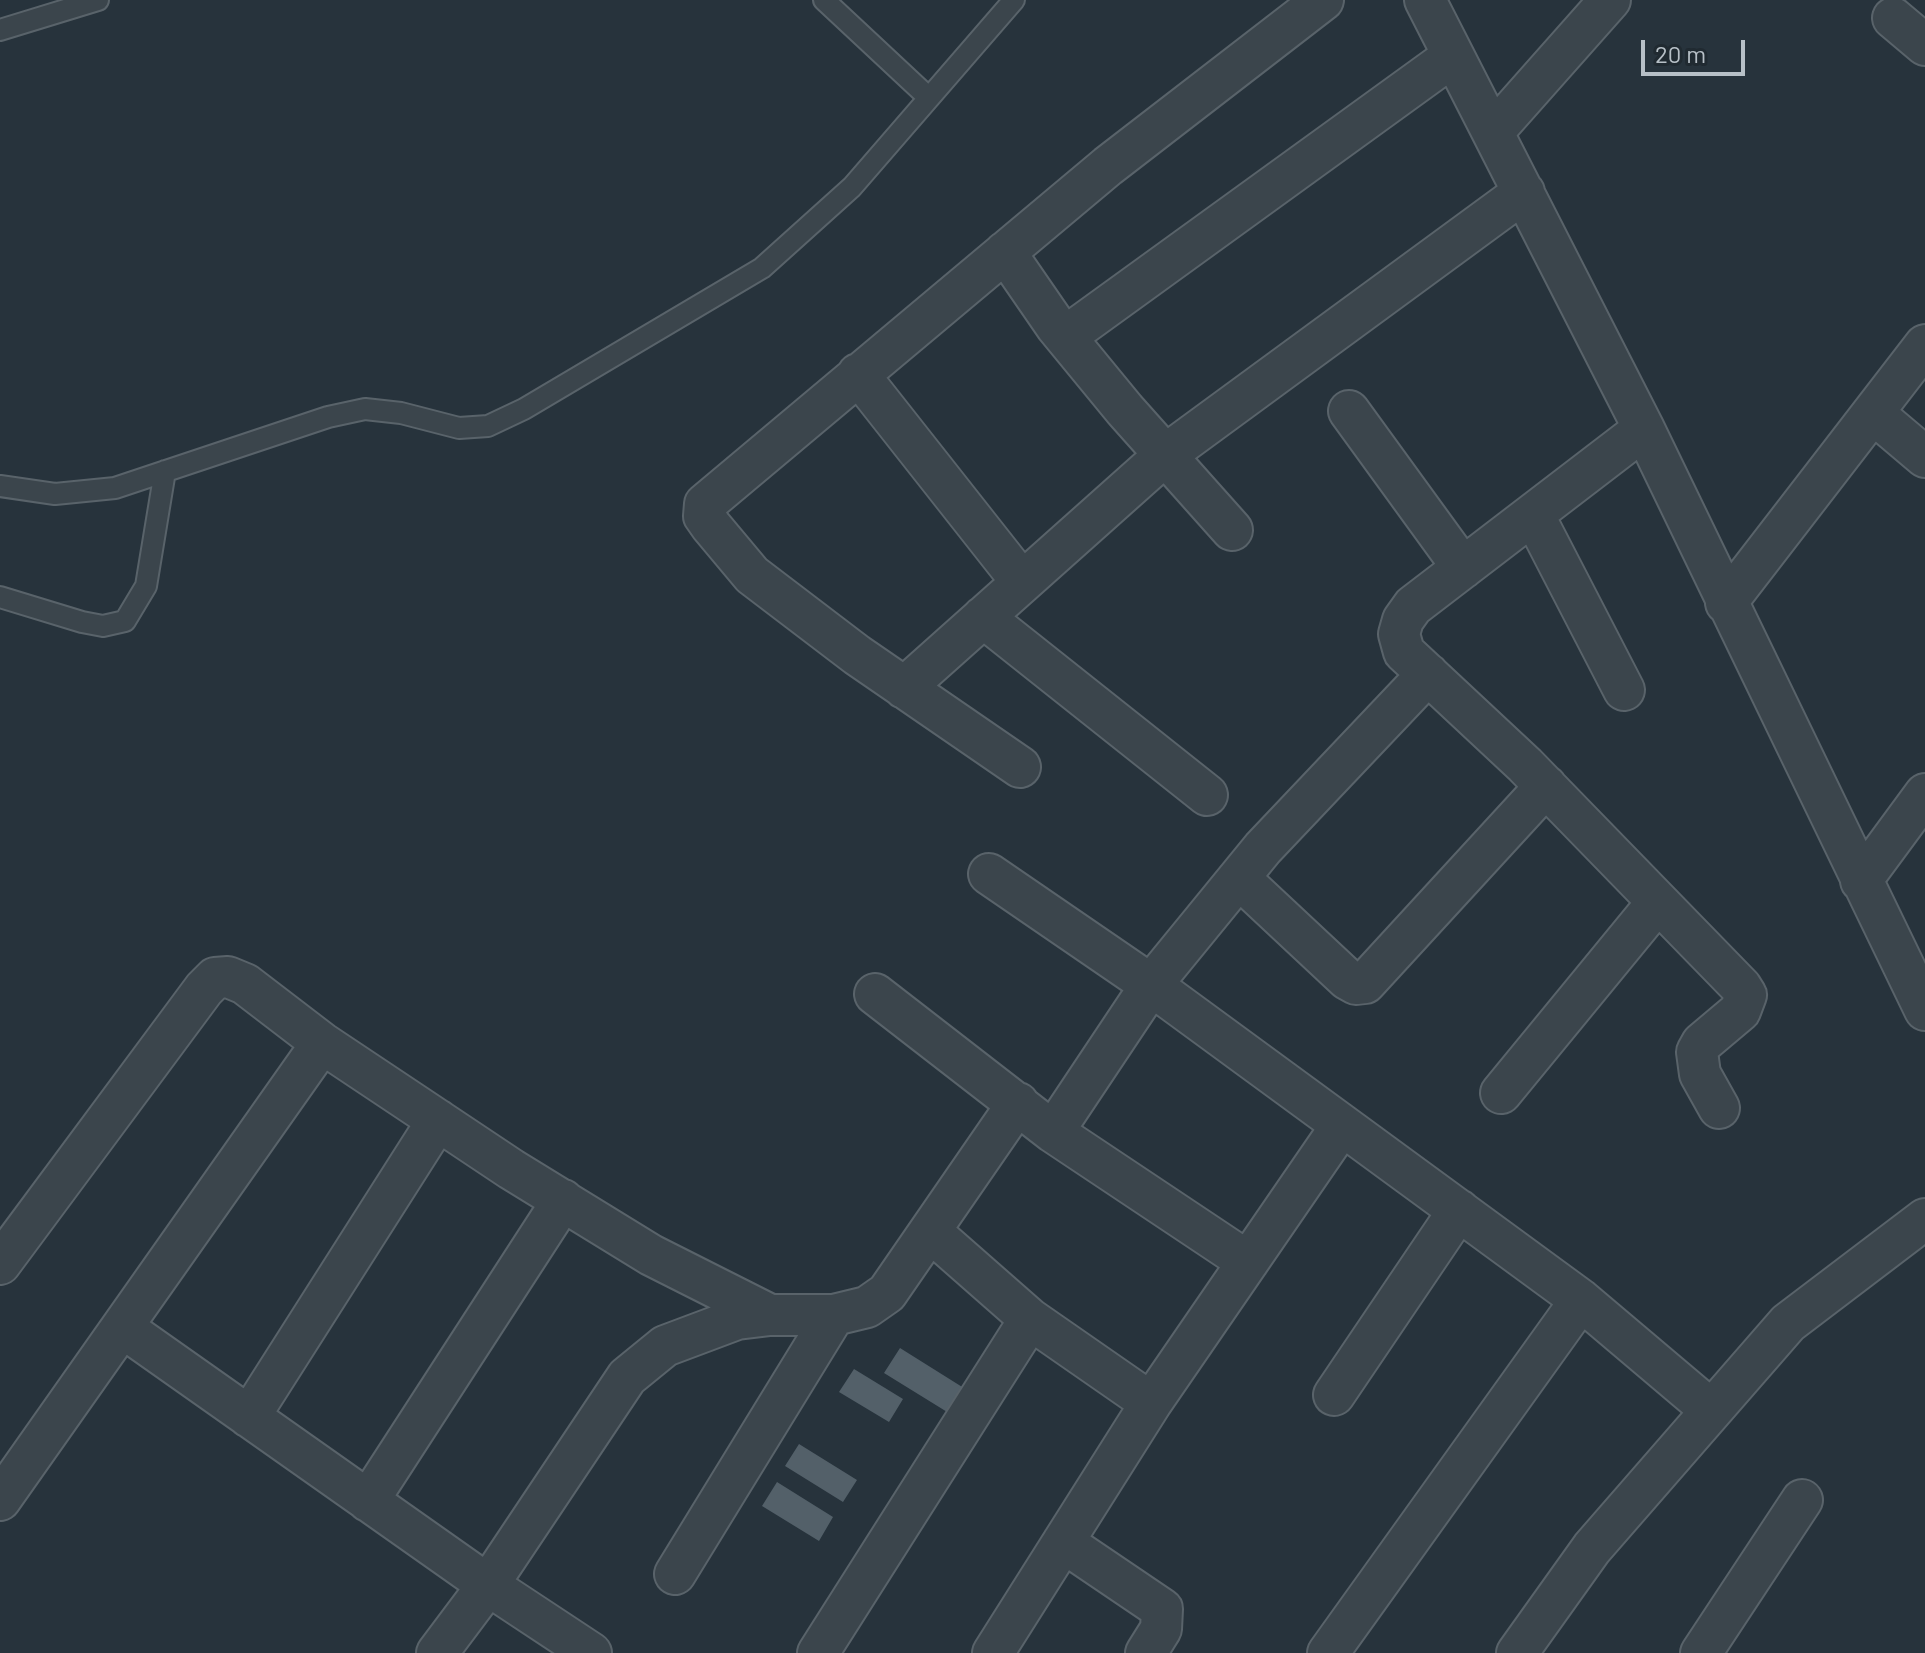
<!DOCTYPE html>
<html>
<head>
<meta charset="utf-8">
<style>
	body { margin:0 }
	#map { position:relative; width:1925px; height:1653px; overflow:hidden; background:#27333c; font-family:Barlow,sans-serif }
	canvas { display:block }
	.scale { position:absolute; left:1641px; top:40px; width:104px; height:36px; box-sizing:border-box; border:4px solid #b7c0c7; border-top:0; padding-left:10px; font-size:24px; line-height:28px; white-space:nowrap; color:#b7c0c7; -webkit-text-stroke:6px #202a31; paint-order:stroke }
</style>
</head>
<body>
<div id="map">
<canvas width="1925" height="1653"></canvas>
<div class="scale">20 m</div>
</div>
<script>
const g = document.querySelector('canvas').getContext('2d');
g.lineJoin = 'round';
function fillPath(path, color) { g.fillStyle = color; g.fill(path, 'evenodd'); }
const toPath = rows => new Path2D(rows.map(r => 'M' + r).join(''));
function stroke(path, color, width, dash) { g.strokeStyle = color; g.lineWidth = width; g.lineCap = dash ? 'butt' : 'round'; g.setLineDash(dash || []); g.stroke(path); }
const building = toPath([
	[900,1348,967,1390,952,1415,884,1373],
	[854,1369,903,1399,889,1422,839,1392],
	[799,1444,857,1480,843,1502,785,1466],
	[777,1482,833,1517,819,1541,762,1506]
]);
const service = toPath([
	[824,0,929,98],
	[0,30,98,0],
	[0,486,55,494,115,488,328,417,365,409,401,413,459,428,488,426,524,409,762,268,852,187,1014,0],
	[0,597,82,622,103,626,125,621,146,586,165,471]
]);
const minor = toPath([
	[1425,0,1644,429,1925,1010],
	[1893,18,1925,45],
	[1493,132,1610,0],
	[1005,252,1056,326,1125,410,1232,530],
	[1065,337,1453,56],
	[858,374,1022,582],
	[1349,411,1463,568],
	[1873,413,1925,457],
	[1644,429,1413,606,1403,620,1399,634,1404,652,1525,765,1741,987,1746,995,1740,1011,1702,1043,1697,1052,1700,1074,1719,1108],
	[1533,514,1624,690],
	[1726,603,1925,345],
	[983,617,1207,795],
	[904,688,1164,456,1524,192],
	[1020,767,857,655,752,575,711,526,704,516,705,504,1108,166,1323,0],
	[989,874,1151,985,1581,1300,1711,1410],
	[1239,878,1347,979,1356,984,1365,983,1546,786],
	[1861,881,1925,794],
	[875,994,1053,1132,1248,1262],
	[1501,1093,1657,903],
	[1053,1132,1151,985,1263,848,1428,674],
	[931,1232,1030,1319,1151,1403,993,1653],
	[0,1264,204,989,215,978,228,977,245,984,322,1043,511,1169,651,1255,770,1315],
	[122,1327,488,1585,591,1653],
	[1334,1395,1459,1210],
	[1151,1403,1342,1125],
	[249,1417,438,1120],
	[0,1500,322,1043],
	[368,1501,563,1200],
	[1063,1542,1162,1609,1161,1629,1146,1653],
	[675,1574,834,1315],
	[437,1653,488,1585,627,1377,665,1346,737,1319,770,1315,834,1315,867,1307,887,1293,1018,1103],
	[818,1653,1030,1319],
	[1328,1653,1581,1300],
	[1517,1653,1592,1548,1788,1323,1925,1219],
	[1701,1653,1802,1500]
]);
fillPath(building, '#536069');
stroke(service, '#59636a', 24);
stroke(minor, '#59636a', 44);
stroke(service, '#3b454c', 20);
stroke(minor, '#3b454c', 40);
</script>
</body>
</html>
